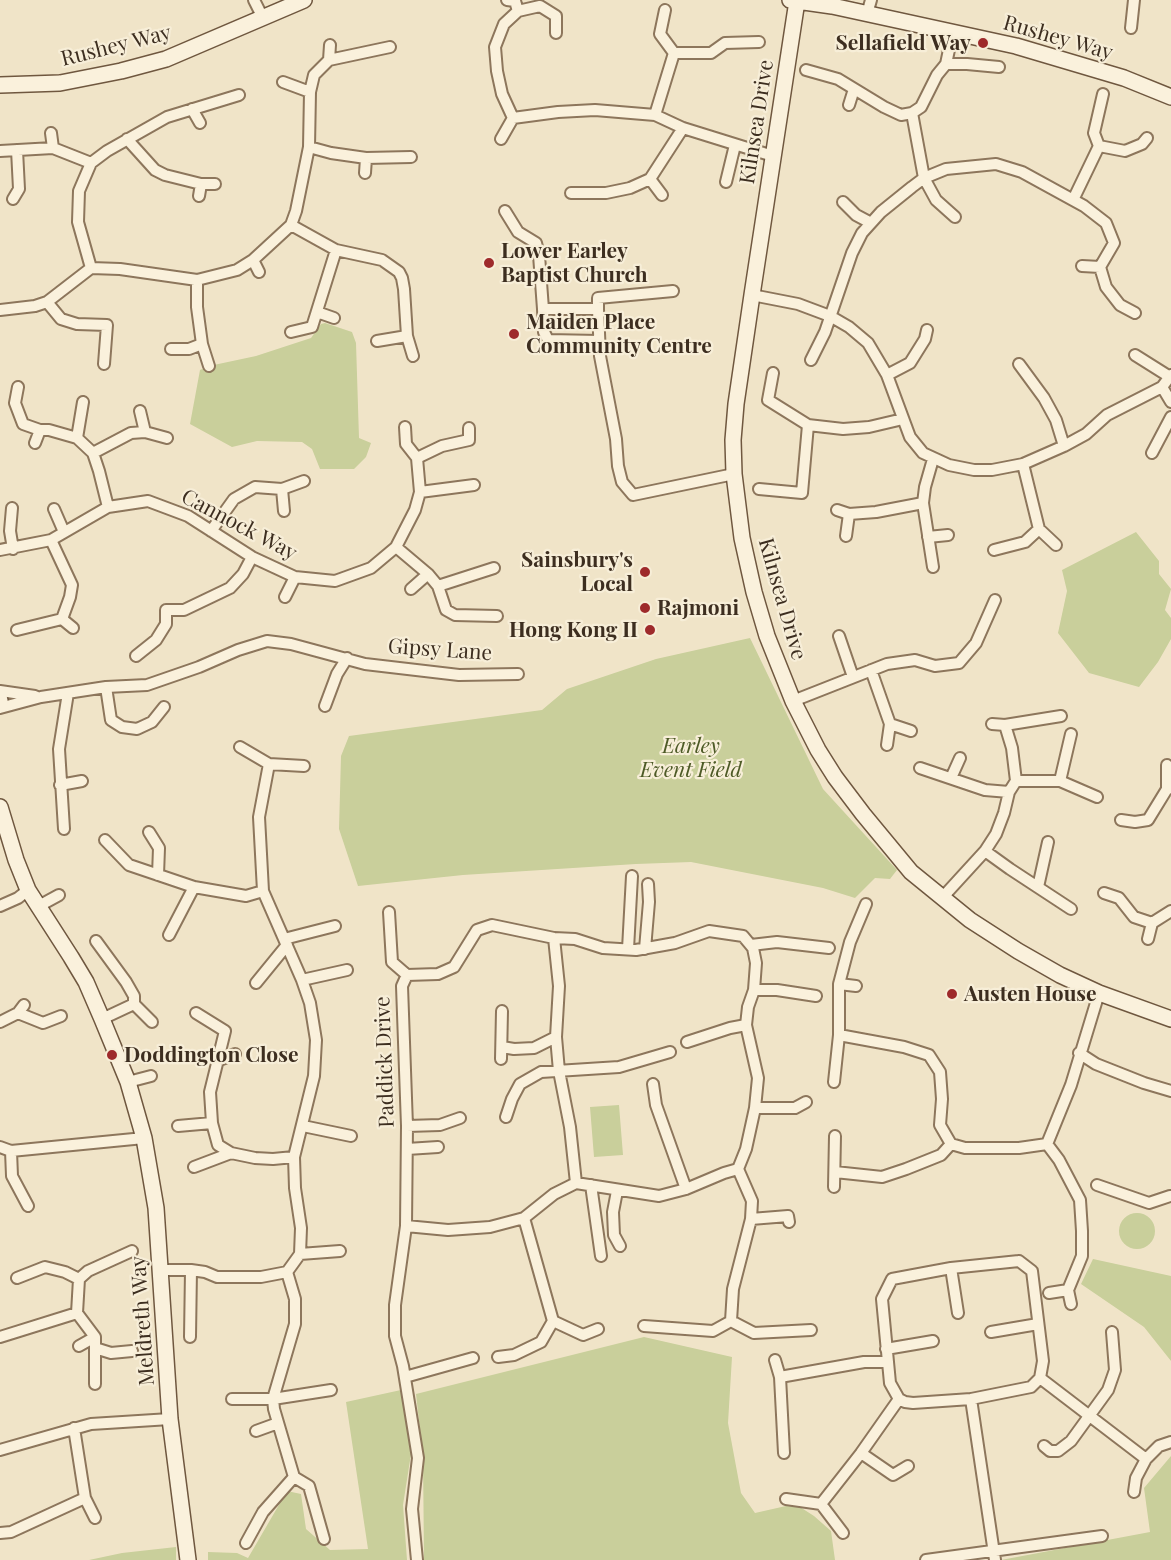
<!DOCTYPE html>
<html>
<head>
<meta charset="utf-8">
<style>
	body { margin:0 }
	canvas { display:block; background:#f0e4c8 }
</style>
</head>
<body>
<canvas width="1171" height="1560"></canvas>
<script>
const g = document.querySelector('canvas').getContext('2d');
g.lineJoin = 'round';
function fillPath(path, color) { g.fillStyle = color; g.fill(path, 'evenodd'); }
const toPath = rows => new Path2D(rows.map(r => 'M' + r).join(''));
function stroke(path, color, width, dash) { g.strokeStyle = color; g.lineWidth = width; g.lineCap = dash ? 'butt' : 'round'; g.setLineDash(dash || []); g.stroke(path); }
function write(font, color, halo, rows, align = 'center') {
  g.font = font + ' "Playfair Display",serif'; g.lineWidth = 4.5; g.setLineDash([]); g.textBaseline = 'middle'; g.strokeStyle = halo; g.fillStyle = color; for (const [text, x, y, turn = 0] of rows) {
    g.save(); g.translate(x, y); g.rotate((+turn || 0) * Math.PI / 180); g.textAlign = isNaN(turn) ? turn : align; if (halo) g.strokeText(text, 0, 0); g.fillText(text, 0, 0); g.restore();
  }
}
const green = toPath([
	[325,323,352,332,356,343,359,438,371,443,366,457,354,469,320,469,312,449,302,442,257,441,232,447,190,424,200,370,209,366,256,356,311,338,321,324],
	[1136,532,1159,561,1159,574,1171,589,1165,610,1171,618,1171,639,1158,662,1139,687,1089,673,1058,633,1067,591,1062,570],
	[750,638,823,789,897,870,890,879,875,878,855,898,823,888,691,862,636,864,463,875,358,886,339,829,341,756,349,736,542,710,567,689,656,659],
	[619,1105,623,1155,594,1157,590,1107],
	'1119 1231a18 18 0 1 1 36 0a18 18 0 1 1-36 0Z',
	[1093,1259,1171,1276,1171,1361,1144,1327,1081,1284],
	[644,1337,732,1357,728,1423,741,1493,755,1513,786,1506,800,1507,814,1516,831,1531,835,1560,424,1560,423,1457,416,1394],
	[401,1390,411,1454,403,1505,407,1560,208,1560,208,1552,237,1553,248,1558,287,1491,301,1494,306,1529,330,1550,368,1549,346,1402],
	[1171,1456,1171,1560,1001,1560,1150,1532,1144,1488],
	[176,1547,176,1560,89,1560,122,1553]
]);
const street = toPath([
	[254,0,263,18],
	[507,0,515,1,518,11],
	[665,10,660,34,674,53],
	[867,14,871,0],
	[1131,28,1134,0],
	[556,33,556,16,540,6,518,11,504,24,495,47,497,71,502,94,513,118,558,112,595,110,655,115,683,128,773,156],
	[329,60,330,45],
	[946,64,967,64,999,67],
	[806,70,838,79,884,107,901,115,912,113,921,107,937,75,946,64,950,45],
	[283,82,310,92],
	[849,105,854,89],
	[192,109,200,123],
	[912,113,924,178,936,200,955,217],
	[655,115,674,53,711,53,725,43,759,42],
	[51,133,53,148],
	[127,139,155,170,165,175,201,184,215,184],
	[501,139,513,118],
	[1099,146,1094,133,1103,94],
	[309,147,331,153,366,158,411,157],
	[0,151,53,148,91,163],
	[365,173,366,158],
	[650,179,662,195],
	[726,182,735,145],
	[571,193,606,193,630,188,650,179,683,128],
	[199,196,201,184],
	[13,199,19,189,17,150],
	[1073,200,1099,146,1125,151,1142,144,1147,138],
	[843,202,856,215,871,223],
	[505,211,518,232,536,243,539,255,543,309,598,309,600,356,616,439,618,466,622,482,633,495,734,474],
	[291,225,336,250,382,260,399,272,402,278,404,289,407,336,413,356],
	[253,260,259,272],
	[1082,266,1100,267],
	[91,268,78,222,79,191,91,163,107,151,167,117,239,95],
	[197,280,197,307,202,344,209,366],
	[752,295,798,304,830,316,849,327,868,343,887,375,910,437,923,453,949,465,974,470,992,470,1023,464,1064,446,1086,434,1107,415,1162,387,1171,375],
	[47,302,61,319,77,324,107,325,104,364],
	[543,309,544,332,548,340,599,341],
	[598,309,598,298,673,291],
	[0,310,35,306,47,302,91,268,120,269,197,280,237,270,253,260,291,225,296,211,309,147,310,92,314,75,329,60,390,47],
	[317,312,334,318],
	[291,332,312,327,336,250],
	[377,341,407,336],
	[171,349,189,349,202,344],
	[1135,355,1170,377],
	[811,360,825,332,852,253,862,233,881,212,912,187,924,178,946,169,996,164,1022,172,1084,206,1106,223,1114,243,1100,267,1106,287,1120,305,1135,313],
	[1019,364,1044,398,1056,420,1064,446],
	[773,373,768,400,808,425,843,429,869,427,903,419],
	[887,375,910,363,925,339,927,330],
	[18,387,15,403,23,424,40,430,49,430,77,438,93,453,99,471,108,507],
	[1162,387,1171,402],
	[140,411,145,432],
	[405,427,406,444,417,458,420,492],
	[77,438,83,402],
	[35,443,40,430],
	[93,453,131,433,145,432,167,438],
	[1152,453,1171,417],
	[417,458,442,446,469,440,469,428],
	[282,489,284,511],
	[759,489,802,493,808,425],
	[12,508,10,531,13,549],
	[54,509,64,532],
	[837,510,849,514],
	[1039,529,1056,545],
	[211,531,234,499,255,487,282,489,304,481],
	[846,536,849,514,876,512,923,503],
	[928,537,948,535],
	[396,547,428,574,438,586,494,568],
	[0,550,51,540,108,507,148,501,188,516,252,557,295,577,335,581,371,568,396,547,415,510,420,492,474,485],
	[994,550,1025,542,1039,529,1023,464],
	[933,567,923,503,925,487,933,459],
	[438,586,446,610,455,615,497,616],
	[411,589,428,574],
	[285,597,295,577],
	[62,619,73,628],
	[17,630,62,619,70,597,72,585,51,540],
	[839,636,853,677],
	[136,656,156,640,166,624,166,610,184,610,230,588,243,574,252,557],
	[871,670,890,724,911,731],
	[106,687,111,720,122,727,137,729,152,722,164,707],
	[0,691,35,696],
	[793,701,887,664,915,660,935,666,959,663,976,643,995,600],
	[325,706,337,674,347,658],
	[0,708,41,697,106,687,147,685,199,667,238,650,267,641,291,644,365,664,459,675,518,674],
	[1005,725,1061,716],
	[887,745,890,724],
	[240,747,269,764],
	[1167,765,1167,789,1171,788],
	[920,768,985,790,1009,792],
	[951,778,960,758],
	[1016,781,1060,781,1097,797],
	[1060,781,1071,734],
	[60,785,82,781],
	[1121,820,1135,822,1148,820,1167,789],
	[64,829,59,749,68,693],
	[149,832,159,848,158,875],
	[105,840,129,865,194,887,246,896,263,891],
	[985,851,1010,869,1071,909],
	[1038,887,1048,842],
	[1104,893,1119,898,1134,917,1152,923,1171,911],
	[942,898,985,851,996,834,1004,813,1009,792,1016,781,1012,748,1005,725,992,724],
	[0,906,18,898,28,890],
	[37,907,59,895],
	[389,912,392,962,407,975],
	[169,935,194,887],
	[554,938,559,986,556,1037,559,1071,570,1127,576,1183],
	[284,939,335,926],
	[1148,939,1152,923],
	[96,941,126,982,134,996,134,1004,102,1019],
	[751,945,777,942,829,948],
	[628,949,632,876],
	[645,949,649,902,648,884],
	[407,975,402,986,407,1126,406,1226,395,1305,395,1336,403,1366,418,1458,412,1509,417,1560],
	[302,980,347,970],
	[256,983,287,945],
	[839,984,856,986],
	[754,990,777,990,816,996],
	[134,1004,152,1022],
	[18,1013,43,1023,61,1016],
	[196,1013,225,1031,210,1092,212,1123,218,1145,231,1153,255,1158,273,1159,294,1157],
	[0,1022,18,1013,24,1005],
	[839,1035,904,1047,929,1055,940,1072,942,1099,940,1125,951,1144,965,1148,1019,1148,1047,1144],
	[687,1042,730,1028,746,1025],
	[502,1047,514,1049,534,1048,556,1037],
	[1079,1053,1096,1064,1144,1083,1171,1091],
	[501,1059,502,1011],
	[217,1061,235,1054],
	[128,1082,151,1076],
	[834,1082,839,1035,839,984,850,942,866,904],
	[653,1084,656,1105,686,1189],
	[755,1108,795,1108,806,1102],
	[506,1117,512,1099,520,1084,541,1072,619,1067,670,1052],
	[178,1126,212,1123],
	[303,1126,351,1136],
	[407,1126,440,1125,460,1118],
	[1047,1144,1059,1160,1080,1200,1082,1231,1082,1256,1068,1290,1049,1293],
	[1047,1144,1071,1085,1099,993],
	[0,1147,11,1151,144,1138],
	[407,1149,438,1147],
	[11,1151,12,1176,28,1206],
	[194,1167,231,1153],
	[738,1169,752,1201,751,1219,733,1289,731,1321,754,1333,811,1330],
	[835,1172,882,1177,906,1169,941,1155,951,1144],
	[591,1185,601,1256],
	[1097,1185,1149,1203,1170,1196],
	[834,1187,835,1136],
	[617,1191,613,1212,614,1235,620,1246],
	[524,1218,553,1321,583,1335,598,1329],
	[751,1219,788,1216,789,1222],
	[406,1226,448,1230,490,1227,524,1218,554,1194,576,1183,659,1196,686,1189,724,1173,738,1169,746,1149,755,1108,758,1078,746,1025,748,1007,754,990,756,963,753,948,743,936,709,931,675,943,636,950,603,948,575,939,554,938,492,925,477,930,454,967,438,974,407,975],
	[300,1254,340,1251],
	[1019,1261,1032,1271,1043,1361,1040,1378,1031,1387,971,1399,913,1403,905,1402,899,1399,890,1383,882,1299,892,1279,951,1268,1019,1261],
	[951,1268,958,1313],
	[161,1270,191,1270,205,1272,217,1277,261,1277,287,1272,300,1254,301,1228,295,1188,294,1157,314,1076,316,1040,310,1003,302,980,263,891,259,817,269,764,304,766],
	[287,1272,295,1299,295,1324,273,1399,274,1409,294,1477,309,1486,324,1539],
	[17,1278,45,1267,65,1272,79,1279],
	[1068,1290,1071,1304],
	[77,1313,79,1279,88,1271,132,1251],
	[644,1326,713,1331,731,1321],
	[991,1332,1038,1324],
	[0,1337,77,1313,95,1337,95,1348,111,1353,132,1351],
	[190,1337,191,1270],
	[79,1346,95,1337],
	[886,1349,933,1341],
	[498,1357,514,1355,541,1342,553,1321],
	[775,1360,780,1377],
	[405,1377,473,1358],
	[1040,1378,1146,1459,1159,1446,1171,1442],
	[95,1384,95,1348],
	[232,1399,273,1399,331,1390],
	[971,1399,995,1560],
	[74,1428,85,1498,95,1518],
	[256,1431,278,1423],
	[1044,1446,1050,1451,1058,1451,1071,1441,1108,1390,1115,1370,1112,1332],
	[0,1450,91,1424,170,1419],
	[784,1453,780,1377,864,1362,887,1362],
	[861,1453,893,1475,908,1466],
	[1134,1492,1136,1478,1146,1459],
	[786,1499,821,1504],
	[0,1533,11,1532,85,1498],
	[843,1533,821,1504,861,1453,899,1399],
	[246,1543,263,1512,294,1477],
	[926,1560,1102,1536]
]);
const secondary = toPath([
	[790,0,832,6,1016,46,1124,78,1171,97],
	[797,1,752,295,736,404,733,440,734,474,742,538,754,592,767,636,793,701,818,750,835,777,863,814,911,872,970,920,1018,951,1060,975,1099,993,1171,1019],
	[0,85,60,83,121,71,166,59,304,0],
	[0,700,0,702],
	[0,807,16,860,28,890,71,957,86,982,102,1019,128,1082,144,1138,156,1208,170,1419,188,1560]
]);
const markers = [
	[983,43,6,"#9e2a2b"],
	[489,263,6,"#9e2a2b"],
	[514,334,6,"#9e2a2b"],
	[645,572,6,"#9e2a2b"],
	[645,608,6,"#9e2a2b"],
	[650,630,6,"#9e2a2b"],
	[952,994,6,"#9e2a2b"],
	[112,1055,6,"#9e2a2b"]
];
const streetNames = [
	["Rushey Way",1058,38,16],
	["Rushey Way",116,46,-14],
	["Kilnsea Drive",757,122,-81],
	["Cannock Way",239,525,28],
	["Kilnsea Drive",782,599,74],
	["Gipsy Lane",440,650,4],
	["Paddick Drive",385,1062,-92],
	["Meldreth Way",143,1321,-94]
];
const poiNames = [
	["Sellafield Way",971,43,"right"],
	["Lower Earley",501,251],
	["Baptist Church",501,275],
	["Maiden Place",526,322],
	["Community Centre",526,346],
	["Sainsbury's",633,560,"right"],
	["Local",633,584,"right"],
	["Rajmoni",657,608],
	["Hong Kong II",638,630,"right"],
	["Austen House",964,994],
	["Doddington Close",124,1055]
];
const parkNames = [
	["Earley",691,746],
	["Event Field",691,770]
];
fillPath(green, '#c9cf9b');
stroke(street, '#8d765c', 14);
stroke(secondary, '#6f573f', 18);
stroke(street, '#faf1dc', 10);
stroke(secondary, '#faf1dc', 15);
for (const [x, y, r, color] of markers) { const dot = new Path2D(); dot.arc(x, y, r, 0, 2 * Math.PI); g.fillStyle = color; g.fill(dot); stroke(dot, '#f7eed8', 2); }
write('21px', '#3d2e20', '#f7eed8', streetNames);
write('bold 21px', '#3d2e20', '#f7eed8', poiNames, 'left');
write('italic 21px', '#4d5a26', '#f7eed8', parkNames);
</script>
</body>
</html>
